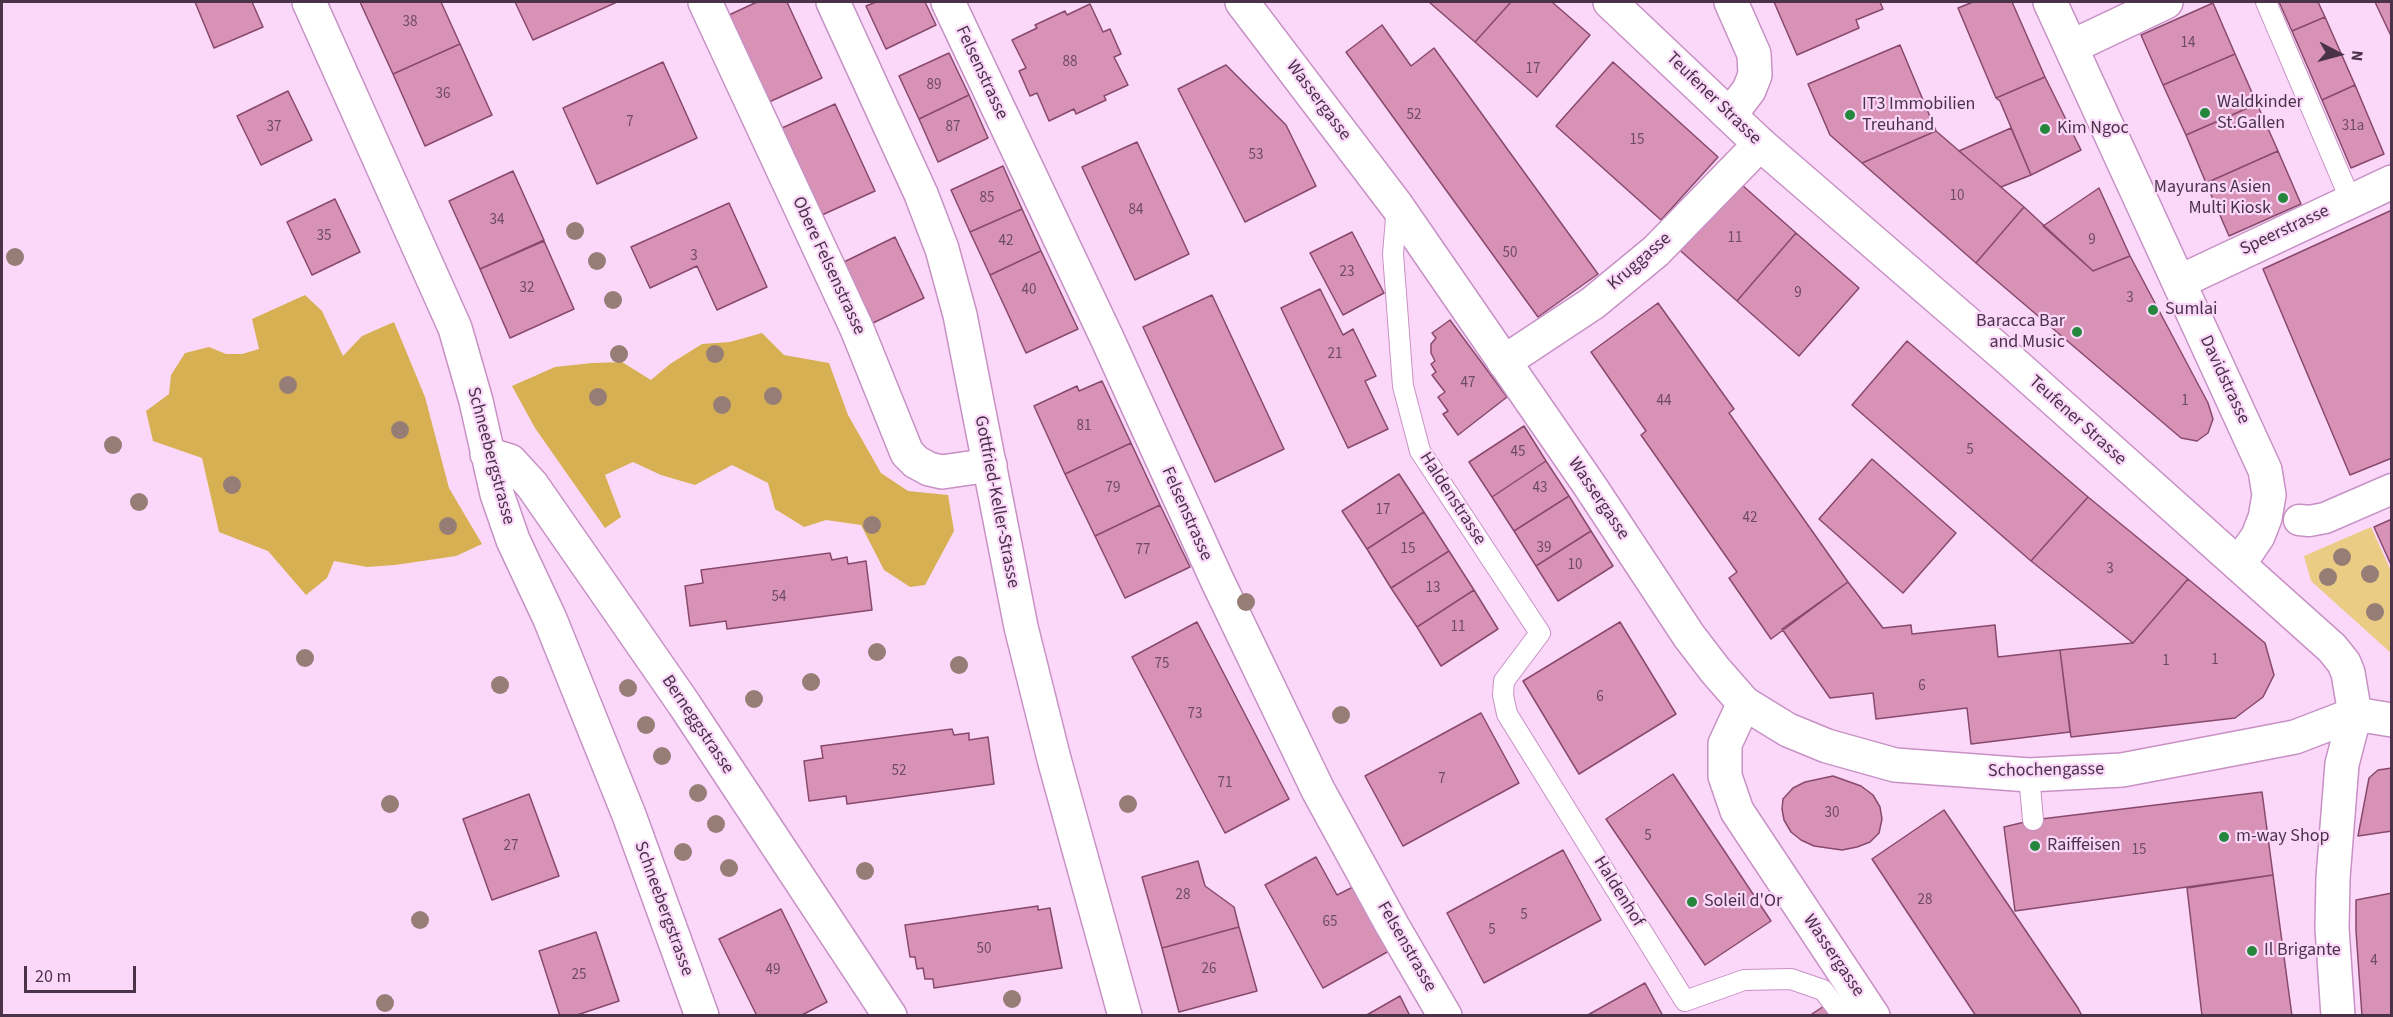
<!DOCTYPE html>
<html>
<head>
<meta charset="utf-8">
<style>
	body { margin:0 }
	#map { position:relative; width:2393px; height:1017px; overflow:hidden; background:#fbd8f9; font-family:"Source Sans 3",sans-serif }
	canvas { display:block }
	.frame { position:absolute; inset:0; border:3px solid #4a3349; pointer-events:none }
	.north { position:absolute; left:2309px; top:24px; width:60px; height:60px; -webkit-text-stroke:4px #fbd8f9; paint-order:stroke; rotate:96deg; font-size:16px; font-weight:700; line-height:24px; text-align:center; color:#4a3349 }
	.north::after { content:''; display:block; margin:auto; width:21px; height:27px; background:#4a3349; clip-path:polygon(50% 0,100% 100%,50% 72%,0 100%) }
	.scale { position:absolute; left:24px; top:966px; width:112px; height:27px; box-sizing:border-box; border:3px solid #4a3349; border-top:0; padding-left:8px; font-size:18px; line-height:21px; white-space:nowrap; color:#4a3349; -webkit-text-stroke:4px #fbd8f9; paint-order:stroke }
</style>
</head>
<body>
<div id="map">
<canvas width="2393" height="1017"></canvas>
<div class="frame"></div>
<div class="north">N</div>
<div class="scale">20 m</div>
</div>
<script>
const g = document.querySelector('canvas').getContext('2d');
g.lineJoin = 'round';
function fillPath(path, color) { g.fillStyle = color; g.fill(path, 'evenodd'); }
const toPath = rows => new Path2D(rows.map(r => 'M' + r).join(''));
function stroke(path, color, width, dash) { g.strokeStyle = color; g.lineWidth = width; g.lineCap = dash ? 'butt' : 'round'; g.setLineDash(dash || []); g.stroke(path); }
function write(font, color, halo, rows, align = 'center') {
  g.font = font + ' "Source Sans 3",sans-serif'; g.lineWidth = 4.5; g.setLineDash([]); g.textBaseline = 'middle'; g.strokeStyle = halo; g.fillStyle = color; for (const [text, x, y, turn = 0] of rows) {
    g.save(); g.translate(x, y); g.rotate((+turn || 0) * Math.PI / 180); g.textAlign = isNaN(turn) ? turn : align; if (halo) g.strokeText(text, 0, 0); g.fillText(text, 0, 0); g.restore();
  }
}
const green = toPath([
	[2371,527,2391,571,2391,653,2311,581,2304,556]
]);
const forest = toPath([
	[305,295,322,311,343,356,362,336,394,322,425,397,449,488,482,544,456,556,395,565,367,567,334,561,327,578,306,595,268,551,219,532,202,458,153,441,146,411,169,394,171,375,185,353,209,347,226,354,242,354,259,349,252,319],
	[762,333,784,355,829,363,848,415,881,473,908,491,948,495,954,531,925,585,910,587,884,570,861,525,826,520,804,527,775,509,768,483,732,465,695,485,661,475,633,462,605,475,621,517,605,528,535,428,512,386,555,367,592,363,622,362,651,380,670,364,702,344,730,342]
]);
const building = toPath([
	[195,2,252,2,263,27,214,48,195,2],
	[360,2,441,2,460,44,393,74,360,2],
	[515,2,617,2,533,40,515,2],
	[757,2,787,2,822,78,769,102,729,15,757,2],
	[876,2,925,2,936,25,886,49,866,6,876,2],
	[1429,2,1511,2,1475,42,1429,2],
	[1511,2,1552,2,1590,35,1537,97,1475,42,1511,2],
	[1774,2,1880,2,1883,9,1856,20,1859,28,1797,55,1774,2],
	[1973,2,2012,2,2045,77,1996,98,1958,8,1973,2],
	[2279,2,2318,2,2325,17,2292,31,2279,2],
	[2375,2,2392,2,2392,38,2375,2],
	[2213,3,2235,54,2163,85,2141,35,2213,3],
	[1090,4,1103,32,1110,29,1121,54,1114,57,1128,85,1104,96,1106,100,1076,114,1074,109,1049,121,1037,93,1030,96,1019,71,1026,68,1012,40,1037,28,1035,25,1065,11,1067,15,1090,4],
	[2325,17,2355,85,2322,100,2292,31,2325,17],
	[1382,25,1411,66,1434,48,1598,274,1538,317,1346,52,1382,25],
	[460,44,492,115,425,146,393,74,460,44],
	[1900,45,1936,131,1862,163,1830,135,1808,84,1900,45],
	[949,53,969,95,919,119,899,76,949,53],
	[2235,54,2257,104,2186,135,2163,85,2235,54],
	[663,62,697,138,597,184,563,108,663,62],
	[1613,62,1718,157,1661,220,1556,126,1613,62],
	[1226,65,1286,125,1316,186,1245,222,1178,89,1226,65],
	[2045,77,2081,150,2031,175,2000,101,1996,98,2045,77],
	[2355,85,2384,154,2351,168,2322,100,2355,85],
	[288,91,312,140,261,165,237,116,288,91],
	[969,95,988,138,938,162,919,119,969,95],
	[835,104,875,191,822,215,782,128,835,104],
	[2257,104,2278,151,2206,183,2186,135,2257,104],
	[2011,128,2031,175,2001,187,1959,151,2011,128],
	[1936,131,2024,207,1976,263,1862,163,1936,131],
	[1137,142,1189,254,1135,280,1082,167,1137,142],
	[2278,151,2301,204,2229,236,2206,183,2278,151],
	[1003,166,1022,209,970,232,951,190,1003,166],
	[513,171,544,240,480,269,449,201,513,171],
	[1733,177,1796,233,1737,301,1674,245,1733,177],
	[2099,188,2130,256,2093,271,2043,226,2099,188],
	[335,199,360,252,312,275,287,222,335,199],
	[729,203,767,287,717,310,697,266,650,288,631,247,729,203],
	[2024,207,2093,271,2130,256,2208,403,2213,419,2208,433,2197,441,2181,438,1976,263,2024,207],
	[1022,209,1041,251,990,275,970,232,1022,209],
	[2392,210,2392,458,2350,475,2263,269,2392,210],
	[1352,232,1384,293,1343,315,1310,253,1352,232],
	[1796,233,1859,288,1799,356,1737,301,1796,233],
	[895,237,924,298,873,323,844,262,895,237],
	[544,241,574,309,510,338,480,269,544,241],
	[1041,251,1078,329,1026,353,990,275,1041,251],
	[1320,289,1343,335,1353,329,1376,376,1365,381,1388,429,1348,448,1281,308,1320,289],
	[1212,295,1284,449,1215,482,1143,327,1212,295],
	[1658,303,1734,409,1729,413,1848,582,1771,639,1729,578,1737,572,1641,435,1646,431,1591,352,1658,303],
	[1450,320,1507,397,1458,435,1443,414,1448,411,1438,397,1445,392,1432,375,1436,372,1431,364,1435,361,1431,353,1431,344,1436,338,1432,333,1450,320],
	[1907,341,2088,497,2031,561,1852,405,1907,341],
	[1102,381,1131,443,1065,474,1034,406,1077,386,1079,391,1102,381],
	[1524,426,1546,461,1492,497,1469,462,1524,426],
	[1131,443,1160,505,1095,536,1065,474,1131,443],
	[1872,459,1956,533,1903,593,1819,519,1872,459],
	[1546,461,1569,496,1514,531,1492,497,1546,461],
	[1399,474,1424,512,1367,549,1342,511,1399,474],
	[1569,496,1591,531,1536,566,1514,531,1569,496],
	[2088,497,2188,579,2133,643,2031,561,2088,497],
	[1160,505,1190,567,1125,598,1095,536,1160,505],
	[1424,512,1449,551,1391,588,1367,549,1424,512],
	[2392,519,2392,567,2374,527,2392,519],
	[1591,531,1613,566,1558,601,1536,566,1591,531],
	[1449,551,1474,590,1417,627,1391,588,1449,551],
	[830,553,832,560,847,557,848,564,866,561,872,610,727,629,726,621,690,626,685,586,703,583,701,570,830,553],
	[2188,579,2265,643,2274,675,2263,697,2235,718,2071,737,2060,650,2133,643,2188,579],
	[1848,582,1883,628,1911,625,1912,634,1995,625,1998,657,2060,650,2070,732,1971,744,1967,708,1876,719,1873,693,1830,698,1782,629,1848,582],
	[1474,590,1498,629,1441,666,1417,627,1474,590],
	[1197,622,1289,799,1225,833,1132,657,1197,622],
	[1620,622,1676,714,1579,774,1523,681,1620,622],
	[1481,713,1519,783,1403,846,1365,776,1481,713],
	[952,729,954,735,969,733,969,740,988,737,994,784,847,804,846,796,809,801,804,761,823,758,821,746,952,729],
	[2392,768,2392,831,2358,836,2369,778,2378,770,2392,768],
	[1673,774,1771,921,1705,965,1606,819,1673,774],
	[1833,776,1861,786,1873,795,1880,807,1882,819,1879,833,1870,842,1857,847,1842,850,1814,846,1801,840,1791,832,1784,820,1782,809,1783,799,1793,788,1805,782,1833,776],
	[2262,792,2273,875,2015,911,2004,827,2033,820,2262,792],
	[529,794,559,876,492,900,463,819,529,794],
	[1944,810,2078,1008,2082,1016,1976,1016,1872,859,1944,810],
	[1563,850,1601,920,1484,983,1447,913,1563,850],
	[1316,857,1337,895,1353,887,1389,951,1323,988,1265,885,1316,857],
	[1198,861,1205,886,1234,907,1239,927,1162,948,1142,877,1198,861],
	[2273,875,2292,1016,2202,1016,2187,888,2273,875],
	[2392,893,2392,1016,2362,1016,2356,931,2356,900,2392,893],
	[1038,906,1038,910,1050,908,1062,968,934,988,933,979,925,979,923,968,917,969,915,957,910,957,905,925,1038,906],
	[781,909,827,1002,800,1016,757,1016,719,939,781,909],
	[1239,927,1257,991,1179,1012,1162,948,1239,927],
	[596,932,619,1001,574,1016,560,1016,539,951,596,932],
	[1645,983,1663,1016,1586,1016,1645,983],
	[1400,996,1410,1016,1365,1016,1400,996],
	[1830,1002,1838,1016,1809,1016,1830,1002]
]);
const service = toPath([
	[2266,2,2351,201],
	[1397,206,1393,254,1403,386,1420,451,1540,633,1504,681,1503,695,1507,714,1685,1001,1744,980,1791,979,1823,990,1843,1016],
	[2029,775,2033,820]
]);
const pedestrian = toPath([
	[2299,520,2309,521,2325,518,2392,489]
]);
const minor = toPath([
	[309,2,455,328,476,401,497,494,513,540,550,619,629,815,702,1016],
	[705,2,857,329,907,453,916,462,929,469,942,472,990,465],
	[948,2,1106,336,1217,580,1318,790,1392,925,1445,1016],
	[2050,2,2265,470,2269,495,2265,518,2258,536,2239,564],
	[2071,47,2166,2],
	[1730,115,1749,90,1755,75,1754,54,1731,2],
	[2179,282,2392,182],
	[1504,362,1593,303,1656,251,1760,144],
	[487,454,510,461,532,485,684,704,890,1016],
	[1744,703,1725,744,1725,776,1737,811,1873,1016]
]);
const tertiary = toPath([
	[833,2,921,194,942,249,960,315,1021,627,1054,759,1125,1016],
	[1242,2,1397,206,1590,486,1689,636,1715,670,1744,703,1788,730,1827,746,1895,765,2029,775,2122,770,2222,751,2295,737,2355,714],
	[2338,1016,2332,928,2333,878,2342,764,2355,714]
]);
const secondary = toPath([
	[1610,2,1760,144,2010,360,2332,648,2344,663,2348,673,2355,714,2392,720]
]);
const trees = [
	[575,231],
	[15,257],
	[597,261],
	[613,300],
	[619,354],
	[715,354],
	[288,385],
	[773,396],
	[598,397],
	[722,405],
	[400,430],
	[113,445],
	[232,485],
	[139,502],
	[872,525],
	[448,526],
	[2342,557],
	[2370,574],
	[2328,577],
	[1246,602],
	[2375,612],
	[877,652],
	[305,658],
	[959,665],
	[811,682],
	[500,685],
	[628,688],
	[754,699],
	[1341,715],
	[646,725],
	[662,756],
	[698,793],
	[390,804],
	[1128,804],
	[716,824],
	[683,852],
	[729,868],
	[865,871],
	[420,920],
	[1012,999],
	[385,1003]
];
const markers = [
	[2205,113,6,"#24873b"],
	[1850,115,6,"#24873b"],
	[2045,129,6,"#24873b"],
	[2283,198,6,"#24873b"],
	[2153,310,6,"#24873b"],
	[2077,332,6,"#24873b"],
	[2224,837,6,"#24873b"],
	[2035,846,6,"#24873b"],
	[1692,902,6,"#24873b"],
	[2252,951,6,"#24873b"]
];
const numberNames = [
	["38",410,23],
	["14",2188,44],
	["88",1070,63],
	["17",1533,70],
	["89",934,86],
	["36",443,95],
	["52",1414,116],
	["7",630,123],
	["31a",2353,127],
	["37",274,128],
	["87",953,128],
	["15",1637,141],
	["53",1256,156],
	["10",1957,197],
	["85",987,199],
	["84",1136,211],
	["34",497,221],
	["35",324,237],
	["11",1735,239],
	["9",2092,241],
	["42",1006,242],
	["50",1510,254],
	["3",694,257],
	["23",1347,273],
	["32",527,289],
	["40",1029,291],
	["9",1798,294],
	["3",2130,299],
	["21",1335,355],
	["47",1468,384],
	["44",1664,402],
	["1",2185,402],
	["81",1084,427],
	["5",1970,451],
	["45",1518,453],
	["79",1113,489],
	["43",1540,489],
	["17",1383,511],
	["42",1750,519],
	["39",1544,549],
	["15",1408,550],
	["77",1143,551],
	["10",1575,566],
	["3",2110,570],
	["13",1433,589],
	["54",779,598],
	["11",1458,628],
	["1",2215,661],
	["1",2166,662],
	["75",1162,665],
	["6",1922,687],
	["6",1600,698],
	["73",1195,715],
	["52",899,772],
	["7",1442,780],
	["71",1225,784],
	["30",1832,814],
	["5",1648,837],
	["27",511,847],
	["15",2139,851],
	["28",1183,896],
	["28",1925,901],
	["5",1524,916],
	["65",1330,923],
	["5",1492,931],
	["50",984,950],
	["4",2374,962],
	["26",1209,970],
	["49",773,971],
	["25",579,976]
];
const streetNames = [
	["Felsenstrasse",981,73,65],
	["Teufener Strasse",1713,99,44],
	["Wassergasse",1318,101,53],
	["Speerstrasse",2285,231,-25],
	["Kruggasse",1640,262,-41],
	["Obere Felsenstrasse",828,266,65],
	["Davidstrasse",2224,380,65],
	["Teufener Strasse",2077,421,42],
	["Schneebergstrasse",490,456,75],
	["Haldenstrasse",1452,499,57],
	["Wassergasse",1598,499,56],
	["Gottfried-Keller-Strasse",996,502,79],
	["Felsenstrasse",1186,514,66],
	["Berneggstrasse",697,725,56],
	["Schochengasse",2046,771,-1],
	["Haldenhof",1618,892,58],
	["Schneebergstrasse",663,909,70],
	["Felsenstrasse",1406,947,60],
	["Wassergasse",1833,956,56]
];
const poiNames = [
	["Waldkinder",2217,103],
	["St.Gallen",2217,124],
	["IT3 Immobilien",1862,105],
	["Treuhand",1862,126],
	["Kim Ngoc",2057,129],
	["Mayurans Asien",2271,188,"right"],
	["Multi Kiosk",2271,209,"right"],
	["Sumlai",2165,310],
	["Baracca Bar",2065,322,"right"],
	["and Music",2065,343,"right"],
	["m-way Shop",2236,837],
	["Raiffeisen",2047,846],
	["Soleil d'Or",1704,902],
	["Il Brigante",2264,951]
];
fillPath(green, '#ebcc84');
fillPath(forest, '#d6b053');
fillPath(building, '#d892b6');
stroke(building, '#88496c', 1.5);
stroke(service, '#c791c5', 22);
stroke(pedestrian, '#c791c5', 33);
stroke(minor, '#c791c5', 36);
stroke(tertiary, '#c791c5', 36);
stroke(secondary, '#c791c5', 36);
stroke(service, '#fff', 20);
stroke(pedestrian, '#fff', 30);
stroke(minor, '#fff', 33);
stroke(tertiary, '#fff', 33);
stroke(secondary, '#fff', 33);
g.fillStyle = '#967e77';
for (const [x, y] of trees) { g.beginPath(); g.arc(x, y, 9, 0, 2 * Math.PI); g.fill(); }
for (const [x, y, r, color] of markers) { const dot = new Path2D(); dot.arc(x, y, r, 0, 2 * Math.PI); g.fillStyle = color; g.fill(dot); stroke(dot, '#fbd8f9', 2); }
write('15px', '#6e4b64', null, numberNames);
write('18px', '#4a3349', '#fbd8f9', streetNames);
write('18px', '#4a3349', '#fbd8f9', poiNames, 'left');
</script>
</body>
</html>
